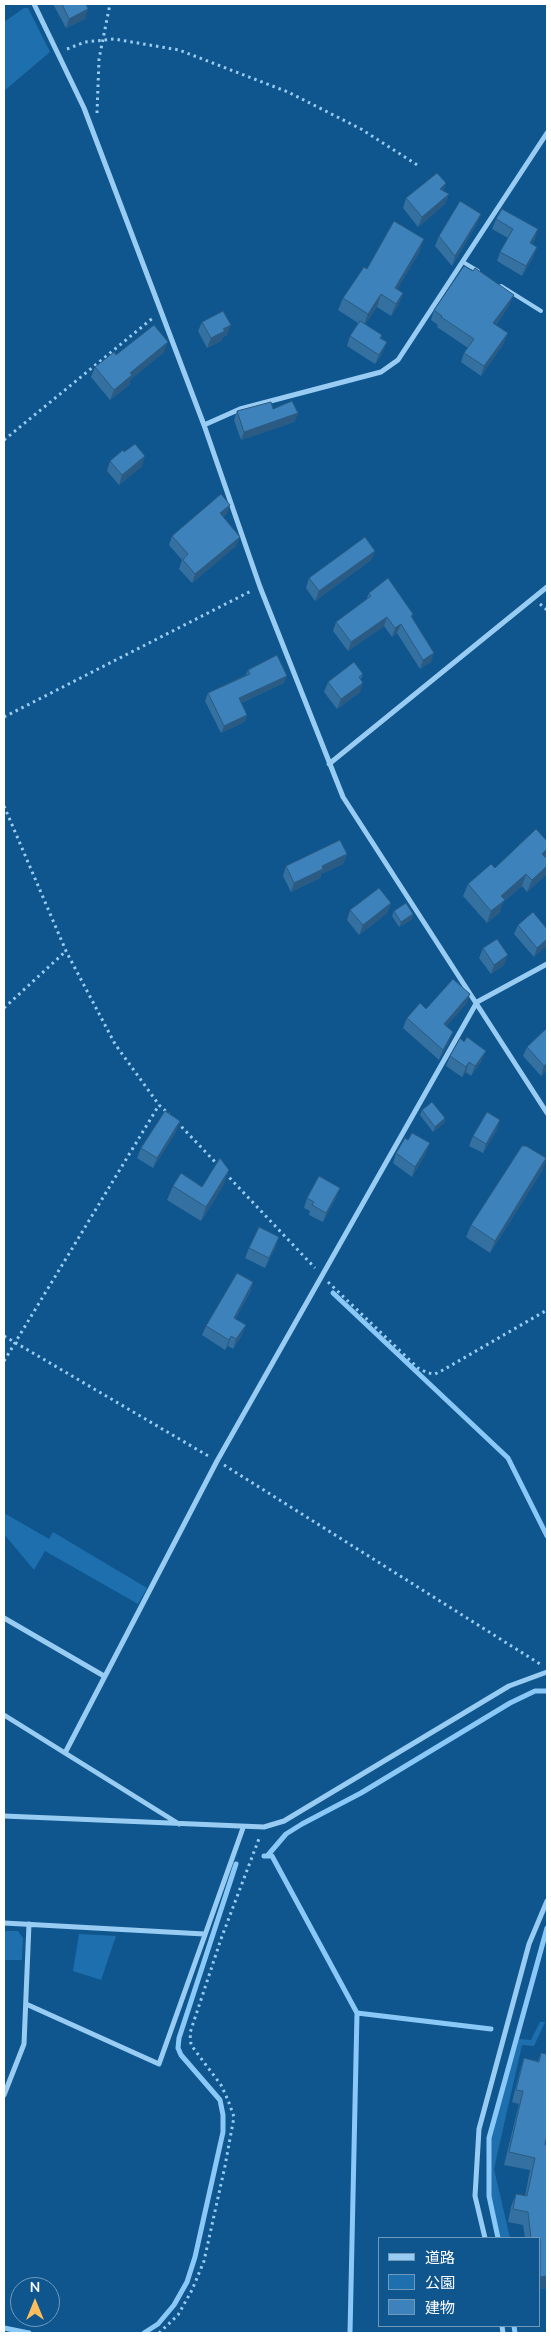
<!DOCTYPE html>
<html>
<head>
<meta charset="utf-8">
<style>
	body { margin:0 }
	#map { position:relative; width:551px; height:2337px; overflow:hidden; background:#0f568f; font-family:"Nunito Sans","Noto Sans JP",sans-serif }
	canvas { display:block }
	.frame { position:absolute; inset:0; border:5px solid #fff; pointer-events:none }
	.legend { position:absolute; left:378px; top:2237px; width:162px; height:90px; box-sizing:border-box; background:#0f568f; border:1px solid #6f9abc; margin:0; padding:6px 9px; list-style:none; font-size:15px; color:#fff }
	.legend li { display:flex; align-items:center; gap:10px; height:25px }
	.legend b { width:25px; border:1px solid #6f9abc }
	.north { position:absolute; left:10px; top:2277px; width:50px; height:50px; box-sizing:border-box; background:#0f568f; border:1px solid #6f9abc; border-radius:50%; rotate:0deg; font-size:14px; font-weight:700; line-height:20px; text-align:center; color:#fff }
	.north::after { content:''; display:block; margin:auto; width:18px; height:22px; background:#ffbd5b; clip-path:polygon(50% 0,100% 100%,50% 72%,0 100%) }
</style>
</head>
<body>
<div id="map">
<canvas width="551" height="2337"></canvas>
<div class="frame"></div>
<ul class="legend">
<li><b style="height:6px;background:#99ccf3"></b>道路</li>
<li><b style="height:14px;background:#1e6fad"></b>公園</li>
<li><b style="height:14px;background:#3d82ba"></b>建物</li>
</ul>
<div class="north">N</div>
</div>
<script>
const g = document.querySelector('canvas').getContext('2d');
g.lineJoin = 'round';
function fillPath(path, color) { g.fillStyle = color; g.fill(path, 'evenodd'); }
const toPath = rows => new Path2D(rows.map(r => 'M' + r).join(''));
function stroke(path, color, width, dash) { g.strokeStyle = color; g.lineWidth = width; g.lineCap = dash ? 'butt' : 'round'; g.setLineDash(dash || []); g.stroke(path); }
const green = toPath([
	[24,8,28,8,50,52,4,91,4,22],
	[4,1513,49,1539,53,1532,147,1588,138,1604,45,1551,34,1570,4,1534],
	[4,1931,18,1931,23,1938,22,1960,4,1960],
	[79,1934,116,1936,101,1980,73,1971],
	[540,2022,545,2022,534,2046,522,2045,494,2169,510,2238,499,2238,491,2196,491,2137,519,2039,531,2040]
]);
const stream = toPath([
	[333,1293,508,1458,547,1536],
	[268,1855,286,1834,302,1824,361,1793,510,1703,535,1691,547,1691],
	[264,1856,272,1856,357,2013,350,2333],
	[357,2013,491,2029],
	[498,2238,489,2196,489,2138,547,1928],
	[514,2326,515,2333],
	[4,2328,29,2333],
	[144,2333,158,2324,174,2305,187,2282,195,2257,223,2132,223,2115,220,2100,181,2055,178,2048,179,2038,236,1864]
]);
const path = toPath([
	[67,49,85,42,114,39,179,50,288,92,361,129,419,166],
	[97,113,99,59,110,4],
	[4,440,154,317],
	[540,604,547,610],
	[4,717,253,590],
	[4,806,66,951,115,1044,159,1105,169,1114],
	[4,1008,66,951],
	[177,1122,219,1166],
	[225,1173,315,1268],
	[328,1282,418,1368,428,1373,435,1374,443,1370,547,1310],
	[4,1336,210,1457],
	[4,1361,159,1105],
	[224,1465,540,1664],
	[159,2333,178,2315,192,2290,204,2261,225,2166,234,2117,228,2100,221,2085,191,2045,190,2033,221,1939,260,1836]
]);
const service = toPath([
	[463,262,478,271],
	[501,286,541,311]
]);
const minor = toPath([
	[34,4,84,108,204,425,260,587,343,797,547,1113],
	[204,425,240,409,381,372,398,360,547,133],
	[329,764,547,587],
	[4,1618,104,1676],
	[4,1715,179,1824],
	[65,1753,217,1461,477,1002,547,964],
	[4,1816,264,1827,284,1821,509,1686,547,1672],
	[4,1923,204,1934],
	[26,2004,159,2064,243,1828],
	[4,2095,24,2044,29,1924],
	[485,2238,475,2196,479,2129,529,1944,547,1901],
	[502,2326,503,2333]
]);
const wall = toPath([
	[53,4,86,4,85,19,66,28],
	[446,183,443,191,449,194,445,204,418,227,403,208,406,198],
	[481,214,477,223,452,266,435,246,439,236],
	[496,219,535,239,532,244,537,247,533,257,522,276,497,261,500,252,508,238,492,229],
	[420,251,397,289,403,293,398,306,391,316,377,307,365,324,382,335,381,338,383,352,375,364,347,346,350,336,358,323,338,310,343,298,367,269],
	[473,271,510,304,496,325,504,343,481,376,461,362,464,353,468,348,437,327,438,325,431,320,434,310],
	[202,322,227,335,223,337,221,341,207,348,198,331],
	[164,352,131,379,129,385,110,400,91,377,95,367,116,355],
	[273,409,298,413,294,422,241,440,234,420,237,411],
	[124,452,142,466,119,485,107,471,110,461],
	[227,514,223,517,236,546,192,583,179,569,182,560,169,545,172,536],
	[375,551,371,560,315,601,306,588,309,578],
	[369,593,413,614,412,617,431,662,420,669,397,633,392,637,384,626,348,651,333,631,336,622,366,600],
	[248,670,284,683,241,703,247,715,244,722,221,733,205,701,208,693,246,675],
	[363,674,361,679,360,692,337,709,324,692,328,682],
	[547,841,547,856,546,858,547,859,547,871,546,875,527,892,522,886,503,902,500,912,487,923,463,896,468,884,495,868],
	[347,854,343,864,321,874,320,878,291,892,283,876,286,866],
	[391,903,387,913,359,935,347,920,350,910],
	[394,911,413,914,412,919,399,927,392,916],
	[518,925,547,929,534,957,514,934],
	[483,948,504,965,491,974,479,958],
	[467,1003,446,1026,449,1042,439,1060,403,1028,407,1018,426,1009],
	[547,1028,547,1070,541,1076,523,1056,527,1047],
	[450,1056,482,1060,471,1076,466,1072,462,1077,446,1066],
	[422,1110,445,1118,444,1123,433,1132,420,1115],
	[177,1130,153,1168,137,1158,141,1148],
	[497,1130,483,1153,469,1146,473,1136],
	[396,1153,426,1153,412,1177,393,1163],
	[546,1158,542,1171,490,1253,466,1237,471,1225],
	[224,1184,201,1221,167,1200,173,1186,202,1187],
	[340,1188,336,1197,323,1222,309,1215,310,1211,304,1208,307,1198],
	[276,1246,265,1268,245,1258,249,1248],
	[253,1282,250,1292,236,1318,242,1335,233,1349,228,1346,225,1350,202,1335,206,1326],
	[547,2050,545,2145,547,2145,547,2288,540,2289,540,2238,525,2238,523,2225,508,2222,511,2207,516,2194,525,2196,530,2170,504,2165,519,2104,512,2102,520,2071,524,2058,538,2061,541,2053,546,2054]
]);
const shadedWall = toPath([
	[88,9,85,19,66,28,69,19],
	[446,183,442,193,440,189],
	[449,194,445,204,418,227,422,217],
	[481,214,477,223,452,266,455,256],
	[538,229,535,239,527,253,530,243],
	[424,239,420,251,391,300,395,288],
	[537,247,533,257,522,276,526,266],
	[403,293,398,306,391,316,396,304],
	[381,294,377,307,363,327,368,314],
	[514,295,510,304,490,333,493,323],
	[231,325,227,335,223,337,221,341,207,348,211,338,223,329],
	[508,333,504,343,481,376,484,366],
	[168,342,164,352,131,379,129,385,110,400,114,390,130,373],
	[387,342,383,352,375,364,379,355],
	[298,413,294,422,241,440,244,432],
	[145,456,142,466,119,485,122,475],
	[230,505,227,514,216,522,220,513],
	[240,537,236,546,192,583,195,574],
	[375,551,371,560,315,601,319,591],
	[387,617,384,626,348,651,351,642],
	[401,624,397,633,392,637,395,628],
	[434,653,431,662,420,669,423,660],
	[287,676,284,683,236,705,239,698],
	[363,683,360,692,337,709,341,699],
	[247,715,244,722,221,733,224,726],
	[547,849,547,857,537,866,542,854],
	[347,854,343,864,321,874,320,878,291,892,294,883,322,866],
	[547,866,547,871,546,875,527,892,532,880],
	[526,874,522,886,503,902,500,912,487,923,491,911,501,896],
	[391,903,387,913,359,935,363,925],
	[413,914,412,919,399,927,401,922],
	[547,939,547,946,534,957,537,948],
	[508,955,504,965,491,974,494,965],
	[470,994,467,1003,440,1034,444,1024],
	[453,1032,449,1042,439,1060,443,1050],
	[486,1051,482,1060,471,1076,475,1066],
	[469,1062,466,1072,462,1077,466,1067],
	[547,1063,547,1070,541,1076,544,1066],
	[445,1118,444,1123,433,1132,435,1127],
	[500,1120,497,1130,483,1153,486,1144],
	[180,1121,177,1130,153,1168,157,1158],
	[430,1143,426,1153,412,1177,415,1167],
	[546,1158,542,1171,490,1253,495,1241],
	[229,1170,224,1184,201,1221,206,1207],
	[340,1188,336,1197,323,1222,326,1213],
	[279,1237,276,1246,265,1268,269,1258],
	[253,1282,250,1292,231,1327,234,1318],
	[246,1325,242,1335,233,1349,236,1339],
	[231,1336,228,1346,225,1350,229,1340],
	[547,2276,547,2288,540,2289,540,2277]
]);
const building = toPath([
	[62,4,86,4,88,9,69,19,62,4],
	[437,173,446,183,440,189,449,194,422,217,406,198,437,173],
	[460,201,481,214,455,256,439,236,460,201],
	[502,209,538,229,530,243,537,247,526,266,500,252,513,229,496,219,502,209],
	[394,221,424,239,395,288,403,293,396,304,381,294,368,314,343,298,364,267,367,269,394,221],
	[464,266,473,271,475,268,514,295,493,323,508,333,484,366,464,353,474,339,441,317,442,316,434,310,464,266],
	[223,311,231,325,223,329,225,331,211,338,202,322,223,311],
	[360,321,382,335,380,338,387,342,379,355,350,336,360,321],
	[154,325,168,342,130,373,132,375,114,390,95,367,114,352,116,355,154,325],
	[292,401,298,413,244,432,237,411,271,402,273,409,292,401],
	[135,444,145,456,122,475,110,461,123,450,124,452,135,444],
	[221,494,230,505,220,513,240,537,195,574,183,560,188,554,172,536,221,494],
	[365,537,375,551,319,591,309,578,365,537],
	[388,578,413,614,411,616,434,653,423,660,401,624,395,628,387,617,351,642,336,622,371,596,369,593,388,578],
	[277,655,287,676,239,698,247,715,224,726,208,693,250,674,248,670,277,655],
	[354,662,363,674,359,677,363,683,341,699,328,682,354,662],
	[536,829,547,841,547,849,542,854,547,859,547,866,532,880,526,874,501,896,505,900,491,911,468,884,491,864,495,868,536,829],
	[340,840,347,854,322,866,323,869,294,883,286,866,340,840],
	[379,888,391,903,363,925,350,910,379,888],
	[406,903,413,914,401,922,394,911,406,903],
	[533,912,547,929,547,939,537,948,518,925,533,912],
	[497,939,508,955,494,965,483,948,497,939],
	[453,979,470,994,444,1024,453,1032,443,1050,407,1018,420,1003,426,1009,453,979],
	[547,1028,547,1063,544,1066,527,1047,547,1028],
	[467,1037,486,1051,475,1066,469,1062,466,1067,450,1056,460,1038,464,1042,467,1037],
	[432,1102,445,1118,435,1127,422,1110,432,1102],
	[165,1111,180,1121,157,1158,141,1148,165,1111],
	[487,1112,500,1120,486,1144,473,1136,487,1112],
	[412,1133,430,1143,415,1167,396,1153,405,1138,408,1140,412,1133],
	[522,1146,526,1146,546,1158,495,1241,471,1225,522,1146],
	[220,1158,229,1170,206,1207,173,1186,181,1173,202,1187,220,1158],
	[319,1176,340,1188,326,1213,312,1205,314,1202,307,1198,319,1176],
	[259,1227,279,1237,269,1258,249,1248,259,1227],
	[237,1273,253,1282,234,1318,246,1325,236,1339,231,1336,229,1340,206,1326,237,1273],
	[547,2050,547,2134,545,2145,547,2145,547,2276,540,2277,540,2238,531,2238,528,2212,513,2209,516,2194,527,2196,535,2158,509,2152,523,2091,516,2090,524,2058,539,2062,541,2053,546,2054,547,2050]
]);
fillPath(green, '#1e6fad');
stroke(stream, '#8ac9f7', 5);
stroke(path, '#99ccf3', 3, [2.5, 4]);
stroke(service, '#99ccf3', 4);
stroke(minor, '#99ccf3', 5);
fillPath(wall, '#3470a0');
fillPath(shadedWall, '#2b5b82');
fillPath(building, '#3d82ba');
stroke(building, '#2b5b82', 1);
</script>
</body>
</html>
